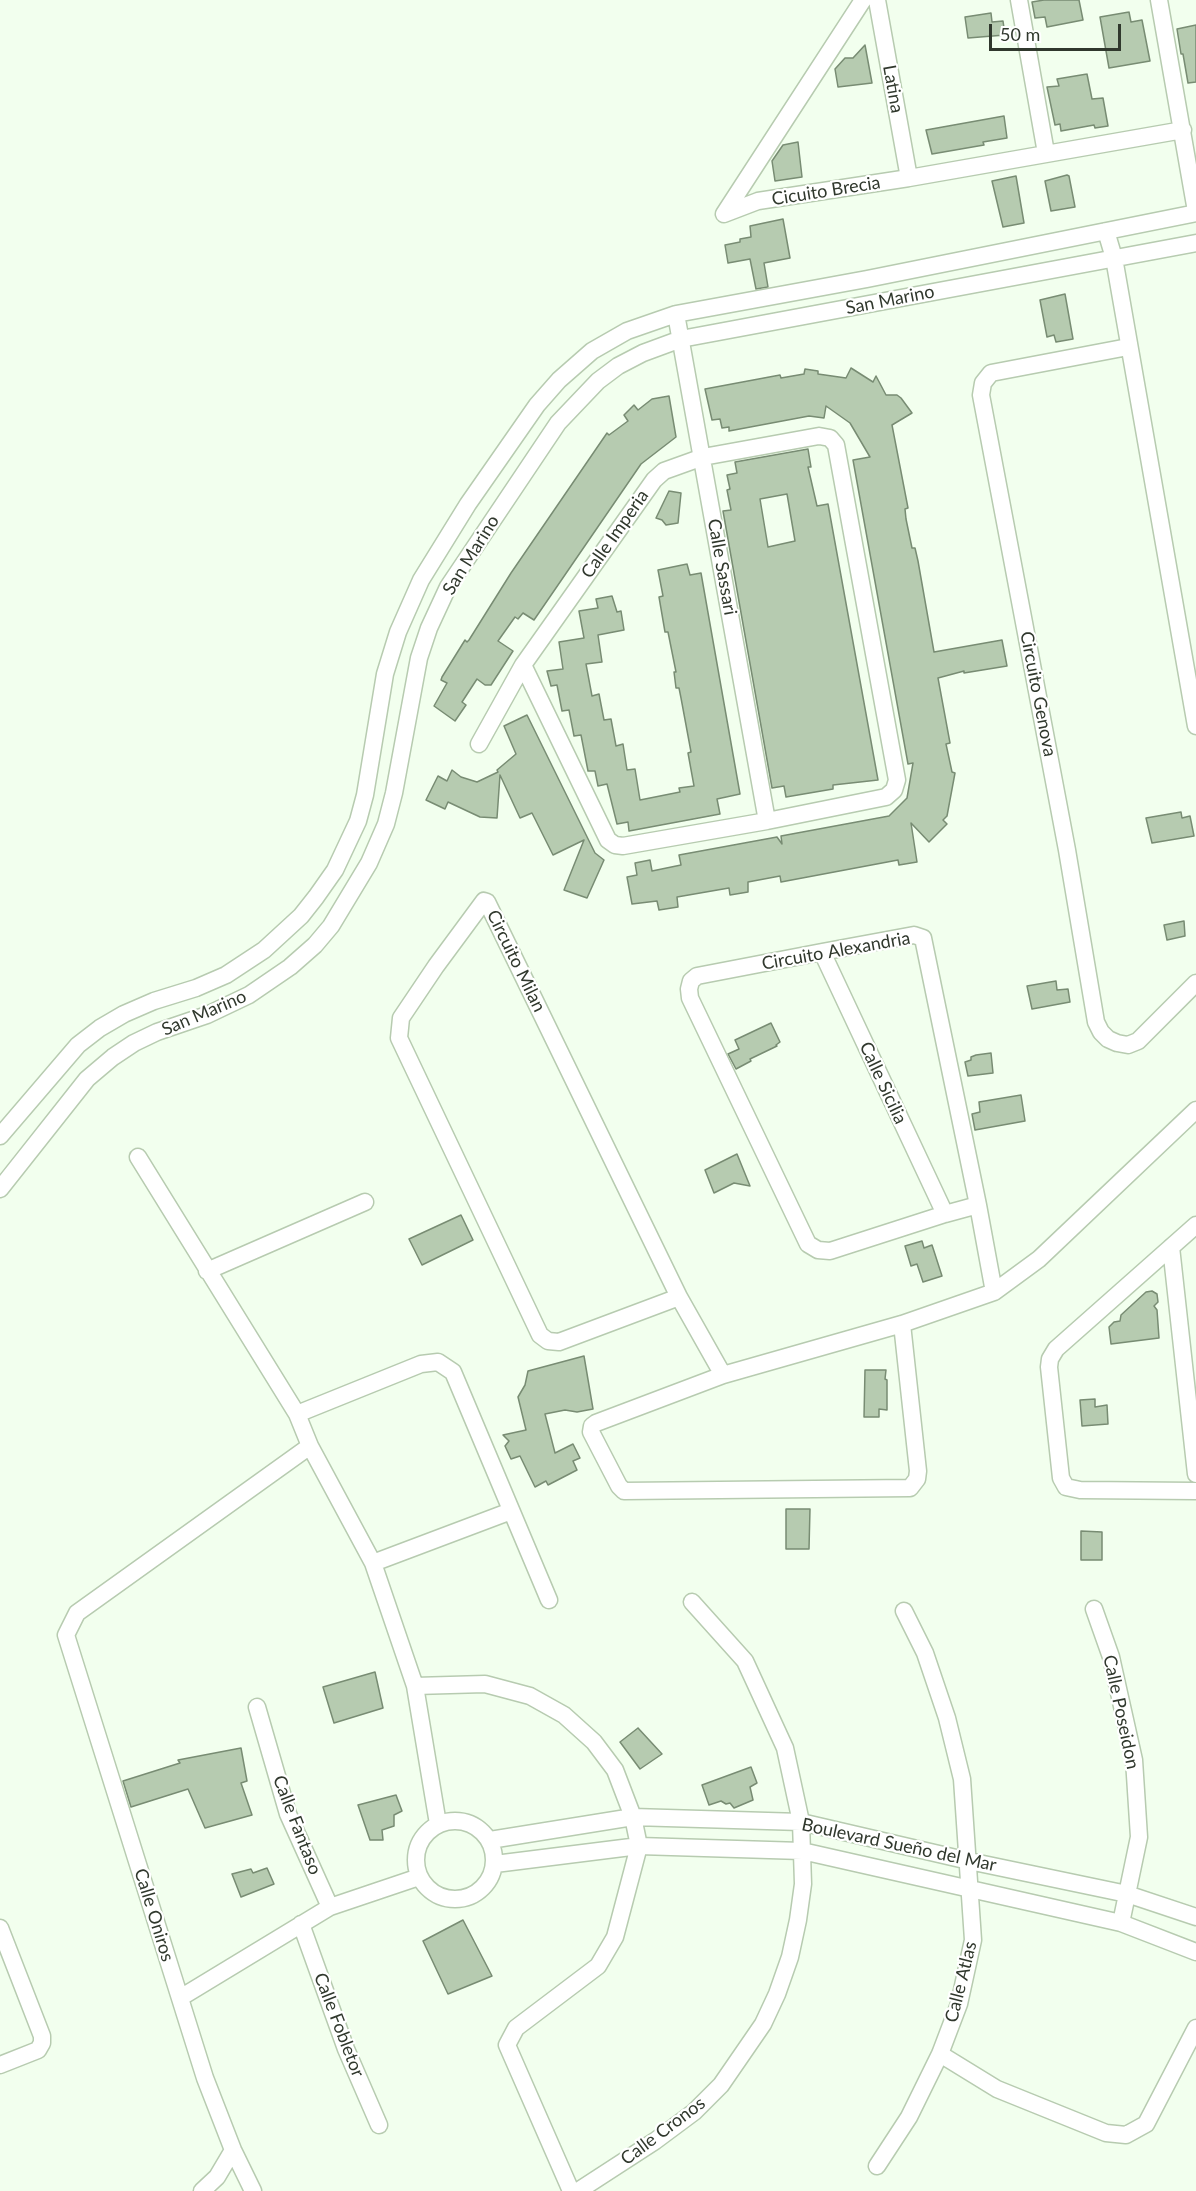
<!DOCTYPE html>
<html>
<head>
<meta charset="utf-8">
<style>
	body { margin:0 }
	#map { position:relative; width:1196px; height:2191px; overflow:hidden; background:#f2ffee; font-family:Lato,sans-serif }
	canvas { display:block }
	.scale { position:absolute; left:989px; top:24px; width:132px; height:27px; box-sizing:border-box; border:3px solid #30382d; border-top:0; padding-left:8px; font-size:18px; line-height:21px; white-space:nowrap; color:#30382d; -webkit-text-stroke:4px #fff; paint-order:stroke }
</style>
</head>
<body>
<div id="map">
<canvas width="1196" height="2191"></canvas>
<div class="scale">50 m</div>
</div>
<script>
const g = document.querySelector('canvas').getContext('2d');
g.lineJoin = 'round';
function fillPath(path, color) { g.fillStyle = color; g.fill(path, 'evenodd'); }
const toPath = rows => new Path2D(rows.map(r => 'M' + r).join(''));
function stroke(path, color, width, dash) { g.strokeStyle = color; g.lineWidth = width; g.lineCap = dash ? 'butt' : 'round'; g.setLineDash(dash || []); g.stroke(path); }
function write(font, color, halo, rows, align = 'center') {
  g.font = font + ' Lato,sans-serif'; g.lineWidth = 4.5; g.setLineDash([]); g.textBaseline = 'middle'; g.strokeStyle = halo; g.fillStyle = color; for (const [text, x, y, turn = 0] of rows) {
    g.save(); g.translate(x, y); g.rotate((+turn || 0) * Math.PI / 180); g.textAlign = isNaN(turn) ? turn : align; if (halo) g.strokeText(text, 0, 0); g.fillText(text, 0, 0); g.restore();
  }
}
const building = toPath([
	[1044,0,1079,0,1083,20,1047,27,1045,17,1035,18,1032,2,1044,0],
	[1129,12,1131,22,1142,20,1150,61,1109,68,1100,17,1129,12],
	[991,13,992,22,1003,21,1005,35,968,38,965,17,991,13],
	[1196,25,1196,82,1188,83,1183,54,1181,54,1177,29,1196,25],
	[865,45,872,83,838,87,835,69,845,58,853,58,865,45],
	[1087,74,1092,99,1103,98,1108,126,1095,128,1094,125,1061,131,1060,124,1055,125,1047,87,1059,86,1057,79,1087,74],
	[1004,116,1007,138,983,142,984,145,932,154,926,130,1004,116],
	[798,142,802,177,775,181,772,161,783,145,798,142],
	[1067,175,1069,176,1075,207,1051,211,1045,181,1067,175],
	[1016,176,1024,223,1003,227,992,181,1016,176],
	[783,219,790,258,764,263,768,287,756,289,750,259,728,263,725,245,740,242,740,239,751,237,750,226,783,219],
	[1065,294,1073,339,1056,342,1054,335,1047,337,1040,300,1065,294],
	[851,368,873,382,876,376,886,395,897,395,901,398,912,413,892,425,908,508,905,509,906,519,912,548,915,548,918,561,934,652,1002,640,1007,666,964,673,964,671,938,678,950,743,946,744,952,772,955,773,947,816,943,820,947,824,929,842,911,823,917,862,899,865,898,860,781,882,780,876,748,882,748,892,730,895,729,888,677,897,678,907,659,910,657,901,632,904,627,877,637,875,635,863,650,860,652,871,681,865,679,855,777,837,782,844,781,836,889,816,907,798,913,763,908,764,853,460,870,457,850,423,826,406,824,418,809,416,729,431,729,427,722,428,720,419,712,420,705,389,780,375,781,378,804,374,805,369,818,371,818,374,846,378,851,368],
	[669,396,676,437,641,464,534,620,523,613,518,619,515,617,498,641,513,651,491,685,485,685,477,679,462,702,466,705,455,721,434,706,447,683,441,680,442,677,465,640,467,642,469,640,511,573,607,433,609,435,628,421,624,415,634,405,638,410,652,399,669,396],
	[808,449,811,467,808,467,817,506,828,504,878,780,833,785,833,789,786,797,784,786,772,788,723,511,731,510,727,490,730,489,727,475,737,473,735,462,808,449],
	[787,494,795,541,768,547,760,499,787,494],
	[669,491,681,493,678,523,666,525,662,520,656,518,669,491],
	[687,564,690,575,701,573,740,794,717,799,720,814,629,831,628,822,617,824,607,784,598,786,595,771,588,771,581,735,574,736,569,710,562,711,557,685,551,686,547,671,563,669,559,642,584,638,579,611,598,608,596,599,612,596,617,612,621,611,624,630,598,635,602,662,586,664,592,696,599,694,604,720,611,719,616,746,623,744,627,770,635,769,640,800,680,792,679,788,694,786,688,753,691,752,681,698,679,688,676,688,674,672,676,672,668,632,665,632,659,597,663,596,658,570,687,564],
	[527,715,595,853,604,860,587,898,564,890,584,840,553,855,532,813,520,818,500,775,497,818,480,817,448,802,445,809,426,800,438,776,447,781,452,770,461,777,477,782,498,772,497,770,516,754,504,726,527,715],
	[1181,812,1182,818,1190,816,1194,836,1152,843,1146,818,1181,812],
	[1184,921,1185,936,1167,940,1164,925,1184,921],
	[1056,981,1057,990,1068,989,1070,1002,1032,1009,1027,986,1056,981],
	[771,1023,780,1042,776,1045,777,1046,750,1059,751,1061,736,1069,728,1054,739,1049,735,1040,771,1023],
	[991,1053,993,1073,968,1076,965,1062,971,1060,971,1057,976,1055,991,1053],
	[1021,1095,1025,1121,975,1130,972,1114,980,1112,979,1102,1021,1095],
	[737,1154,750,1186,734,1183,714,1193,705,1170,737,1154],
	[461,1215,473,1240,422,1265,409,1239,461,1215],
	[922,1241,924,1248,932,1245,942,1276,923,1282,917,1264,911,1266,905,1246,922,1241],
	[1152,1291,1157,1294,1158,1302,1154,1306,1157,1310,1159,1338,1111,1344,1109,1327,1114,1322,1120,1321,1121,1315,1146,1292,1152,1291],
	[584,1356,593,1409,577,1412,565,1410,545,1414,555,1453,573,1444,580,1458,573,1461,577,1470,548,1485,546,1481,535,1487,520,1456,511,1459,505,1446,509,1441,503,1435,526,1430,518,1397,525,1385,528,1371,584,1356],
	[865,1370,886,1370,885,1379,887,1380,887,1410,879,1409,879,1417,864,1417,865,1370],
	[1095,1399,1095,1407,1107,1405,1108,1424,1082,1426,1080,1400,1095,1399],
	[786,1509,810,1509,809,1549,786,1549,786,1509],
	[1081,1531,1102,1532,1102,1560,1081,1560,1081,1531],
	[375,1672,383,1708,334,1723,323,1687,375,1672],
	[638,1728,662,1754,640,1769,620,1742,638,1728],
	[241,1748,247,1781,241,1783,252,1815,205,1828,188,1789,131,1807,123,1781,180,1763,178,1760,241,1748],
	[751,1767,757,1783,750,1787,753,1800,734,1808,730,1803,726,1804,721,1801,709,1805,702,1785,751,1767],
	[396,1795,402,1811,394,1815,394,1826,382,1830,383,1840,370,1840,358,1805,396,1795],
	[267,1868,274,1884,241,1897,232,1874,251,1869,253,1873,267,1868],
	[463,1920,492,1976,448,1994,423,1941,463,1920]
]);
const minor = toPath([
	[863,0,724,214,758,201,909,178,1183,130],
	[877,0,909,178],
	[1019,0,1046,153],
	[1159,0,1196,211],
	[1106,231,1114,258,1196,726],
	[676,314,767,821],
	[1128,347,991,373,983,383,981,395,1067,850,1096,1022,1101,1032,1108,1039,1117,1043,1128,1045,1138,1041,1196,983],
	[479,744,523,665,654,480,664,471,703,457,819,436,830,438,836,445,897,780,894,790,886,797,767,821,623,846,615,845,608,840,523,665],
	[822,952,945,1214],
	[0,1136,78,1045,100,1028,124,1014,154,1001,196,988,226,975,264,950,301,916,316,897,335,870,358,821,365,795,385,674,398,632,421,580,468,504,537,405,559,380,592,351,627,331,676,314,867,279,1196,213],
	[138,1157,297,1414,310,1446,373,1563,415,1686,438,1824],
	[0,1189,87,1079,113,1057,134,1043,157,1032,207,1015,249,995,290,967,315,945,331,926,369,863,386,824,394,793,419,658,429,628,448,587,558,423,598,381,618,366,643,353,681,339,1196,243],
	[978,1205,945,1214,830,1251,818,1250,808,1244,690,998,689,989,691,981,697,976,822,952,914,935,923,938,978,1205,994,1292],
	[1196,1225,1056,1349,1050,1359,1049,1367,1061,1478,1066,1487,1080,1490,1196,1491],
	[1171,1247,1196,1474],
	[207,1271,365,1202],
	[679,1297,559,1342,548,1341,540,1335,399,1038,401,1018,436,966,484,901,487,902,679,1297,723,1375],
	[902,1324,918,1471,917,1479,910,1488,624,1491,619,1486,591,1432,592,1426,596,1423,723,1375,902,1324,994,1292,1039,1259,1196,1110],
	[297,1414,421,1364,438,1362,453,1372,549,1600],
	[373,1563,511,1511],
	[1094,1609,1111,1657,1134,1760,1139,1837,1121,1923],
	[415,1686,485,1684,530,1696,564,1715,594,1742,615,1770,633,1817,639,1846,615,1937,598,1966,516,2028,507,2045,571,2191],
	[257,1707,288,1814,330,1907],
	'416 1860a39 39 0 1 1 78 0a39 39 0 1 1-78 0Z',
	[490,1840,633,1817,801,1822,969,1861,1127,1894,1196,1917],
	[495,1864,639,1846,802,1851,1121,1923,1196,1952],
	[301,1924,346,2049,379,2125],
	[0,1928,42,2036,42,2043,38,2050,0,2065],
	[180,1998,330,1907,419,1877],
	[940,2054,997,2089,1106,2133,1126,2135,1146,2124,1196,2028],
	[877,2166,909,2117,940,2054,959,2004,973,1940,962,1779,947,1718,925,1653,904,1611],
	[202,2191,217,2177,233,2150],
	[253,2191,233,2150,205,2078,66,1635,77,1613,310,1446],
	[578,2191,655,2141,694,2112,721,2085,763,2024,777,1994,790,1957,798,1920,803,1884,801,1822,785,1748,745,1661,692,1602]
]);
const streetNames = [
	["Latina",893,89,80],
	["Cicuito Brecia",826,191,-9],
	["San Marino",890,300,-11],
	["Calle Imperia",615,534,-55],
	["San Marino",471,555,-58],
	["Calle Sassari",722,567,80],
	["Circuito Genova",1038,694,79],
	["Circuito Alexandria",836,951,-10],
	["Circuito Milan",516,961,64],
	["San Marino",204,1013,-23],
	["Calle Sicilia",883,1083,65],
	["Calle Poseidon",1121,1712,78],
	["Calle Fantaso",297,1825,69],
	["Boulevard Sueño del Mar",899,1845,12],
	["Calle Oniros",154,1915,73],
	["Calle Atlas",961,1982,-76],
	["Calle Fobletor",339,2025,69],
	["Calle Cronos",663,2131,-37]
];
fillPath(building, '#b6cbb0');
stroke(building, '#788c73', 1.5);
stroke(minor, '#b7cbb0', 19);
stroke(minor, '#fff', 16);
write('18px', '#30382d', '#fff', streetNames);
</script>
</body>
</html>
